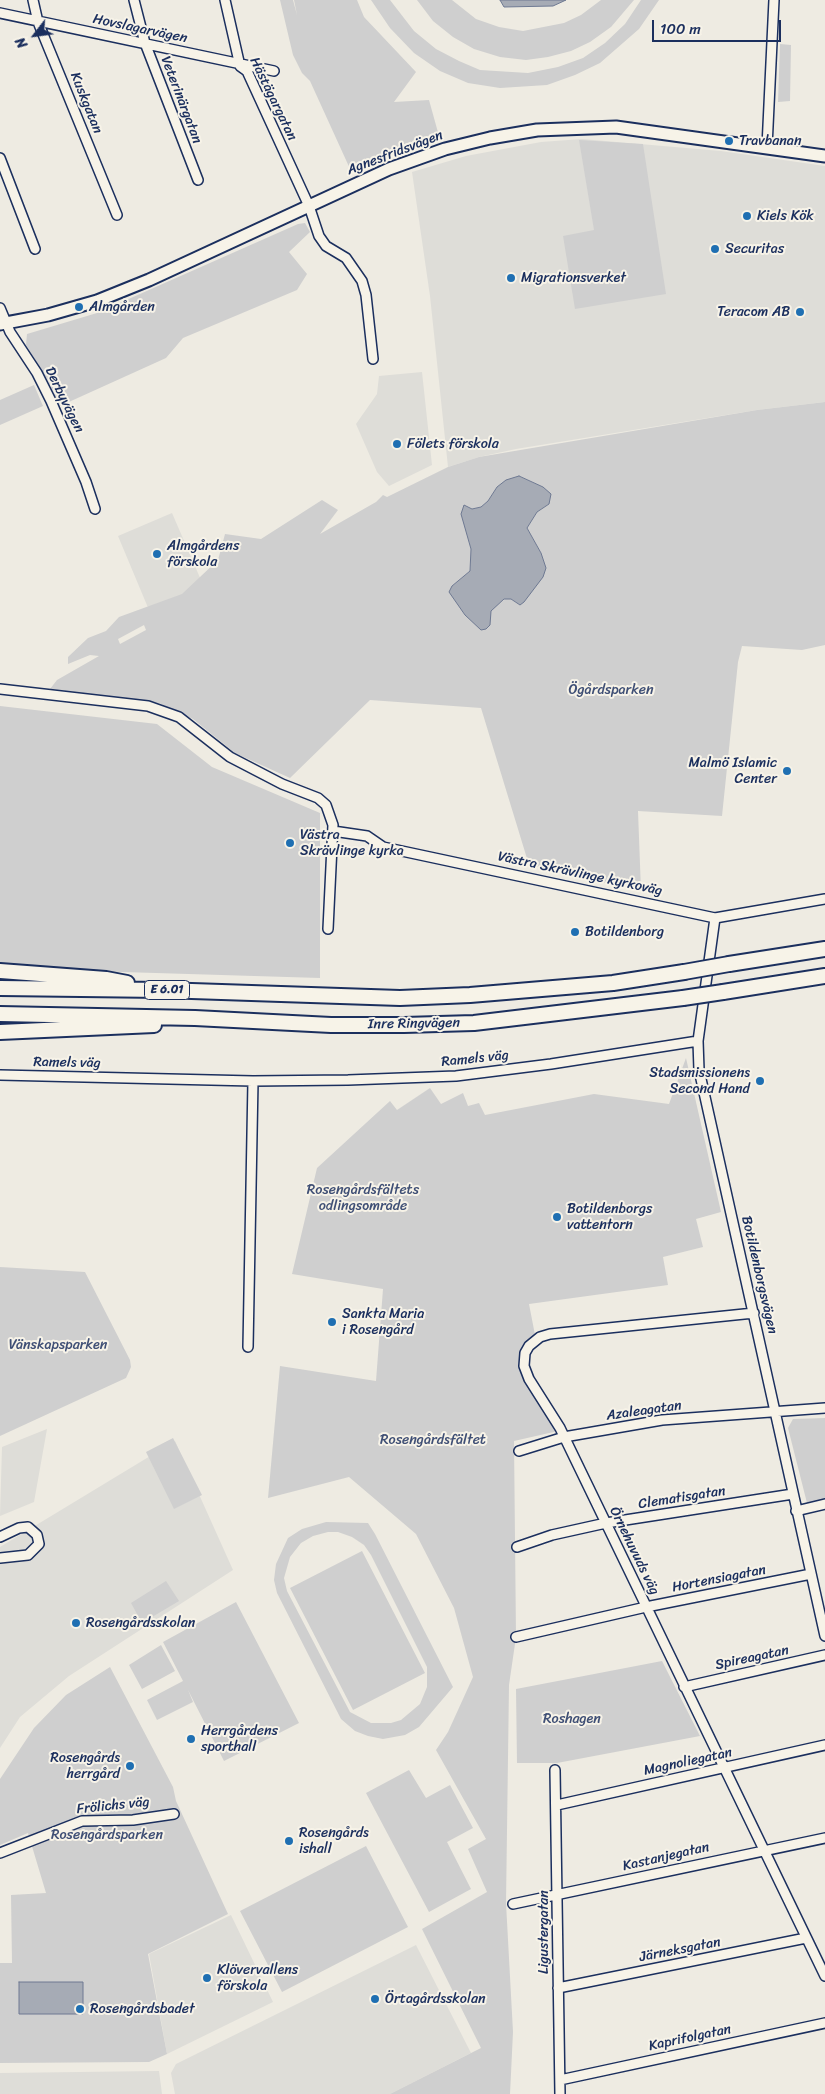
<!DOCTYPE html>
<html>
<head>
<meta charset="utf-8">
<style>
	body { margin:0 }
	#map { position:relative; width:825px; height:2094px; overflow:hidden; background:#eeebe2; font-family:Sriracha,sans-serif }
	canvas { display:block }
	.north { position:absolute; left:10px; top:10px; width:50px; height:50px; -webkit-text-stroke:4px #f7f3e8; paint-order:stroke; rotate:240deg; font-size:14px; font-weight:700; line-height:20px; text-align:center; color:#1b2f5e }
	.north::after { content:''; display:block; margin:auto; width:18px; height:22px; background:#1b2f5e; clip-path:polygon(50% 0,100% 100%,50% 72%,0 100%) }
	.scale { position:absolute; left:652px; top:20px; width:129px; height:22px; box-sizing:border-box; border:2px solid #1b2f5e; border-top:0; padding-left:6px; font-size:15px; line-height:18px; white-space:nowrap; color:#1b2f5e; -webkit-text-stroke:4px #f7f3e8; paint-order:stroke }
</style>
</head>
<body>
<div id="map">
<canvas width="825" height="2094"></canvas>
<div class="north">N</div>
<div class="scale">100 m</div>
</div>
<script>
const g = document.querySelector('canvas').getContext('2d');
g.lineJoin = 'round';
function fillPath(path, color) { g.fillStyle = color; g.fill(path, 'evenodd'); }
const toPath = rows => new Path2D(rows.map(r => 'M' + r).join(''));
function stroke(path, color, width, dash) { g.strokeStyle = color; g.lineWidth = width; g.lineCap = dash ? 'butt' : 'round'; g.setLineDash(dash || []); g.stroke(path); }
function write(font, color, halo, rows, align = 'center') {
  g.font = font + ' Sriracha,sans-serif'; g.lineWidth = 4; g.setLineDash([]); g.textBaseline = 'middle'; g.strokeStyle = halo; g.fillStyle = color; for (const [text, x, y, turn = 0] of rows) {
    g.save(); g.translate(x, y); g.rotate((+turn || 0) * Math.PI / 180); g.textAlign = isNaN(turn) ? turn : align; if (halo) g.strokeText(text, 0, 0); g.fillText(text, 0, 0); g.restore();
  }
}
const built = toPath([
	[582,139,721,151,825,166,825,402,757,410,516,449,479,457,448,467,430,296,412,172,466,156,541,142],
	[422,372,432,465,389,486,377,472,356,424,377,394,379,376],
	[172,513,204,587,149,610,118,536],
	[47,1429,34,1502,0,1516,2,1447],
	[175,1441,233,1570,69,1676,20,1717,0,1748,0,1547],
	[231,1915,273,2002,167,2054,149,1954],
	[416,1945,471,2053,390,2094,175,2094,171,2073,176,2064],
	[159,2071,162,2094,0,2094,0,2073]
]);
const green = toPath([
	[280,0,293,0,297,15,294,0,357,0,364,17,416,72,394,102,429,100,439,136,351,171,310,81,302,73,293,55],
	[371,0,390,0,414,31,436,49,459,61,480,70,528,73,558,67,583,58,605,43,625,24,641,0,659,0,639,29,600,63,575,75,547,85,500,88,468,83,440,71,414,53,390,28],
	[417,0,452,0,476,19,499,27,523,31,564,23,581,15,601,0,634,0,611,27,590,42,571,51,548,57,526,60,500,57,474,49,453,37,433,21],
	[780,44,791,45,790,101,778,102],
	[579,140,643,144,666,294,575,309,563,236,594,230],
	[305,223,310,232,289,252,307,274,297,290,183,338,166,358,60,406,47,379,26,345,27,334,97,313,298,224],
	[34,385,43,406,0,425,0,400],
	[825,402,825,645,802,650,742,646,738,662,722,816,638,811,641,891,529,865,481,708,370,700,290,778,235,753,193,719,159,703,50,689,57,680,99,656,90,655,68,664,68,657,88,638,106,631,119,617,182,594,218,560,225,534,261,539,322,500,338,510,320,534,376,502,383,495,387,497,448,467,479,457,757,410],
	[519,476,543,487,549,504,537,512,527,528,541,553,520,605,511,599,505,599,496,605,490,611,490,624,465,615,452,586,470,571,471,549,466,527,464,506,472,509,481,507,488,501,497,487],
	[144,625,146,630,120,644,118,639],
	[0,706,157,724,212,767,320,813,320,978,57,970,0,965],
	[686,1058,721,1212,696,1219,703,1247,663,1257,668,1285,529,1304,535,1335,525,1345,519,1363,526,1382,558,1431,514,1441,516,1637,509,1685,506,1903,513,2032,510,2094,390,2094,481,2048,422,1929,487,1892,468,1849,486,1839,436,1750,448,1732,473,1677,454,1608,416,1534,349,1477,268,1498,280,1366,376,1381,383,1289,292,1274,317,1168,390,1101,397,1110,430,1088,441,1104,463,1093,468,1106,479,1103,485,1115,594,1094,669,1104],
	[0,1267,85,1272,130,1360,131,1367,126,1378,0,1436],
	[825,1418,825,1500,807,1503,788,1428,793,1419],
	[173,1438,202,1495,174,1509,146,1452],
	[326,1522,368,1523,375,1534,453,1687,419,1727,405,1735,383,1739,368,1736,355,1731,341,1719,277,1593,274,1580,276,1564,288,1538,302,1529],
	[328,1532,338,1532,352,1537,364,1545,371,1555,427,1667,427,1687,420,1704,401,1720,391,1723,371,1723,350,1712,287,1591,284,1578,290,1557,301,1543,313,1536],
	[362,1551,425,1673,353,1710,290,1588],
	[166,1581,179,1601,142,1623,131,1603],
	[236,1602,299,1723,224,1761,188,1690,193,1702,157,1720,147,1700,183,1681,163,1642],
	[161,1645,175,1671,142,1689,129,1665],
	[662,1661,700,1736,557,1763,517,1763,516,1689],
	[110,1667,173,1787,176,1801,228,1914,148,1954,167,2054,149,2062,0,2063,0,1963,12,1963,11,1895,46,1893,28,1833,0,1845,0,1779,34,1728,66,1695],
	[409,1770,426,1798,450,1785,473,1828,447,1842,471,1889,429,1912,366,1793],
	[366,1846,408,1927,282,1992,240,1911]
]);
const water = toPath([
	[500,0,566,0,553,6,504,7,500,0],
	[519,476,543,487,551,494,549,504,537,512,527,528,541,553,546,568,543,577,524,602,520,605,511,599,504,599,491,611,490,625,486,629,481,630,465,615,449,592,452,586,470,571,471,549,461,514,464,505,472,509,481,507,488,501,497,487,506,480,519,476],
	[19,1982,83,1982,83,2014,19,2014,19,1982]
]);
const minor = toPath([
	[33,0,38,22,117,215],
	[134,0,145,43,198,180],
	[225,0,240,66,247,71,309,206,319,236,326,246,346,258,362,281,366,295,373,359],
	[0,13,274,71],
	[767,147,774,0],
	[0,158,35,249],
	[0,308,10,332,37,373,51,401,86,482,95,509],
	[0,689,148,706,179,717,230,757,282,784,318,798,326,805,333,825,328,929],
	[333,831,367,836,383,847,715,918,825,899],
	[715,918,698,1041,699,1070,825,1636],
	[0,1075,253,1081,348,1080,456,1076,551,1064,698,1041],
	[754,1313,550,1334,540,1337,529,1346,525,1353,524,1366,529,1379,560,1428,825,1976],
	[248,1347,253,1081],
	[519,1451,564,1437,662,1420,825,1408],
	[796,1511,825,1504],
	[0,1537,19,1528,28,1527,37,1535,39,1544,28,1555,0,1558],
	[517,1547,552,1535,606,1523,793,1494],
	[516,1637,646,1607,811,1574],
	[684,1687,825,1655],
	[555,1770,560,2094],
	[557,1805,825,1745],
	[0,1853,82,1821,133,1820,174,1814],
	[513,1904,825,1838],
	[558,1988,806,1938],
	[560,2080,825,2023]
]);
const major = toPath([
	[0,324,48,315,97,301,149,280,389,169,445,149,490,138,537,130,616,127,825,156]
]);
const highway = toPath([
	[729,964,825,949],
	[0,971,106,979,127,983],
	[0,988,162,990,400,998,470,995,613,983,684,972],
	[723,992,825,976],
	[0,1014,195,1018,331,1025,404,1025,474,1023,683,998],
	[0,1032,154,1025]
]);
const highwayBridge = toPath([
	[684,972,729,964],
	[683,998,723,992]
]);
const markers = [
	[729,141,5,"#1f6fb2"],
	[747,216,5,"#1f6fb2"],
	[715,249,5,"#1f6fb2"],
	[511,278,5,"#1f6fb2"],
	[79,307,5,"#1f6fb2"],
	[800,312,5,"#1f6fb2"],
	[397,444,5,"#1f6fb2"],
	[157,554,5,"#1f6fb2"],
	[787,771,5,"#1f6fb2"],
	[290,843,5,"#1f6fb2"],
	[575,932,5,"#1f6fb2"],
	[760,1081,5,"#1f6fb2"],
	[557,1217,5,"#1f6fb2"],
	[332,1322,5,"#1f6fb2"],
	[76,1623,5,"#1f6fb2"],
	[191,1739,5,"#1f6fb2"],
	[130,1766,5,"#1f6fb2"],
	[289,1841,5,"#1f6fb2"],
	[207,1978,5,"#1f6fb2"],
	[375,1999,5,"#1f6fb2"],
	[80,2009,5,"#1f6fb2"]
];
const shields = [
	[167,990,45]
];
const shieldNames = [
	["E 6.01",167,990]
];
const streetNames = [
	["Hovslagarvägen",140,29,12],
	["Hästägargatan",273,99,64],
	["Veterinärgatan",181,100,69],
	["Kuskgatan",86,103,68],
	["Agnesfridsvägen",395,153,-21],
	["Derbyvägen",64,400,64],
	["Västra Skrävlinge kyrkoväg",580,874,12],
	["Inre Ringvägen",414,1024,-1],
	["Ramels väg",475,1059,-6],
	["Ramels väg",67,1063,1],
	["Botildenborgsvägen",759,1275,77],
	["Azaleagatan",644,1411,-8],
	["Clematisgatan",682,1498,-9],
	["Örnehuvuds väg",634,1551,64],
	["Hortensiagatan",719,1579,-11],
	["Spireagatan",752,1658,-12],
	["Magnoliegatan",688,1762,-12],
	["Frölichs väg",113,1806,-6],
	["Kastanjegatan",666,1857,-13],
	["Ligustergatan",544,1932,-90],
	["Järneksgatan",680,1950,-11],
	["Kaprifolgatan",690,2038,-12]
];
const poiNames = [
	["Travbanan",739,141],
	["Kiels Kök",757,216],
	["Securitas",725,249],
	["Migrationsverket",521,278],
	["Almgården",89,307],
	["Teracom AB",790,312,"right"],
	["Fölets förskola",407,444],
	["Almgårdens",167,546],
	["förskola",167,562],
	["Malmö Islamic",777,763,"right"],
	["Center",777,779,"right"],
	["Västra",300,835],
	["Skrävlinge kyrka",300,851],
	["Botildenborg",585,932],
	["Stadsmissionens",750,1073,"right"],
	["Second Hand",750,1089,"right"],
	["Botildenborgs",567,1209],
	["vattentorn",567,1225],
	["Sankta Maria",342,1314],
	["i Rosengård",342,1330],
	["Rosengårdsskolan",86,1623],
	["Herrgårdens",201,1731],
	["sporthall",201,1747],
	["Rosengårds",120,1758,"right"],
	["herrgård",120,1774,"right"],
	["Rosengårds",299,1833],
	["ishall",299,1849],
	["Klövervallens",217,1970],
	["förskola",217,1986],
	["Örtagårdsskolan",385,1999],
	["Rosengårdsbadet",90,2009]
];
const parkNames = [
	["Ögårdsparken",611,690],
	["Rosengårdsfältets",363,1190],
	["odlingsområde",363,1206],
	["Vänskapsparken",58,1345],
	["Rosengårdsfältet",433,1440],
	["Roshagen",572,1719],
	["Rosengårdsparken",107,1835]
];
fillPath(built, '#deddd8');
fillPath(green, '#cfcfcf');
fillPath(water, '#a6abb5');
stroke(water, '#6e7992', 1);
stroke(minor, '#1b2f5e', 12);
stroke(major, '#1b2f5e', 15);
stroke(highway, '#1b2f5e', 18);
stroke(minor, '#f7f3e8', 9);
stroke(major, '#f7f3e8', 11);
stroke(highway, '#f7f3e8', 14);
stroke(highwayBridge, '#1b2f5e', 18, []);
stroke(highwayBridge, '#f7f3e8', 14);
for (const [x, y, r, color] of markers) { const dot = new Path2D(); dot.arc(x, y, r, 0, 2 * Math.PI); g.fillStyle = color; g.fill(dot); stroke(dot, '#f7f3e8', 2); }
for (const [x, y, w] of shields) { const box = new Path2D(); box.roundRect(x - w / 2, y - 9.5, w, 19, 4); g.fillStyle = '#f7f3e8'; g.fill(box); stroke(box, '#1b2f5e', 1); }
write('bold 12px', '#1b2f5e', null, shieldNames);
write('14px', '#1b2f5e', '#f7f3e8', streetNames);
write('14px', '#1b2f5e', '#f7f3e8', poiNames, 'left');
write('14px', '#3f4f75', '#f7f3e8', parkNames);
</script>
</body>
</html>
